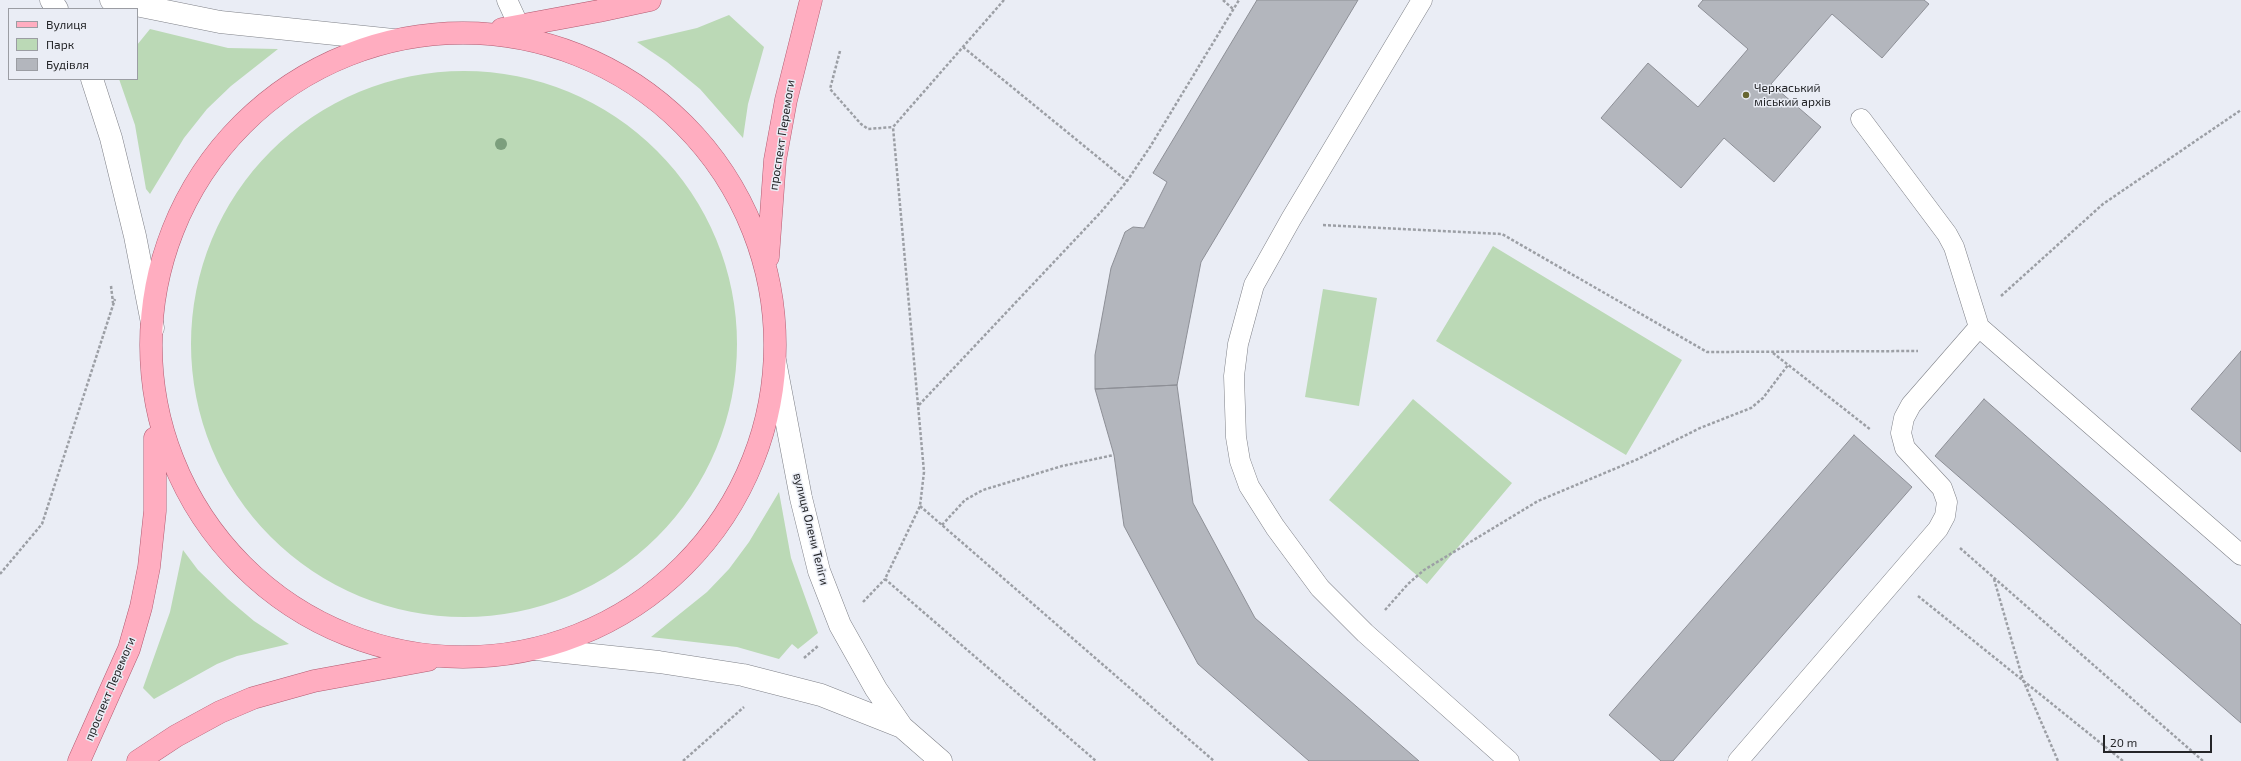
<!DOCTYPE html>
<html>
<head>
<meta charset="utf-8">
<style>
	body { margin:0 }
	#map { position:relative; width:2241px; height:761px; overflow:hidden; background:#eaedf5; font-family:"Exo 2",sans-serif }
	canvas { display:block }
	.legend { position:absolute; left:8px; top:8px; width:130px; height:72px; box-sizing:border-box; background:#eaedf5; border:1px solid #9b9da3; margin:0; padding:5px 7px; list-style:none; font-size:12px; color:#242528 }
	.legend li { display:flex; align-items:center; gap:8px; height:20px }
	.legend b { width:20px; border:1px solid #9b9da3 }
	.scale { position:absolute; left:2103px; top:735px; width:109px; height:18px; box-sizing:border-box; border:2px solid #242528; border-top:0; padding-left:5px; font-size:12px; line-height:14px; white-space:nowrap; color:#242528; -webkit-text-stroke:3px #eaedf5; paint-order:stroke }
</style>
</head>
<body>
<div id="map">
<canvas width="2241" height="761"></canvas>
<ul class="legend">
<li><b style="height:5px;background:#ffadc0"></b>Вулиця</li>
<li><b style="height:11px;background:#bbd9b6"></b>Парк</li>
<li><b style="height:11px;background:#b3b6bd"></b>Будівля</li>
</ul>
<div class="scale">20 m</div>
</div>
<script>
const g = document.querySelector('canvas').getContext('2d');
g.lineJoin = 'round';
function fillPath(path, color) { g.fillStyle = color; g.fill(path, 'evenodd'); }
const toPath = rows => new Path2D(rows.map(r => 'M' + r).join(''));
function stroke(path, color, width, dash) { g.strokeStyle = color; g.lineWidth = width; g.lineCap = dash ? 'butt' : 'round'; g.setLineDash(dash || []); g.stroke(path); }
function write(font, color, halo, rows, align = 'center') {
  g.font = font + ' "Exo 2",sans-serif'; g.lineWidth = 3; g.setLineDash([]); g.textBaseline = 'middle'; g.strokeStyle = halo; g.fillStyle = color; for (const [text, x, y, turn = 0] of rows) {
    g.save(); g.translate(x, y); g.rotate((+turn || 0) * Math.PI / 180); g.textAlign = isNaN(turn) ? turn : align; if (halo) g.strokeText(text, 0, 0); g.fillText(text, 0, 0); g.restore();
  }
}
const green = toPath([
	[729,15,764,47,748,104,743,138,700,89,667,62,637,42,697,28],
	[150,29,228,48,278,49,231,86,207,109,184,138,150,194,146,189,135,125,119,79,137,79,137,45],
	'191 344a273 273 0 1 1 546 0a273 273 0 1 1-546 0Z',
	[1493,246,1682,360,1626,455,1436,341],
	[1323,289,1377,298,1359,406,1305,397],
	[1413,399,1512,483,1427,584,1329,500],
	[779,492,791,558,818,633,798,649,792,644,779,659,737,647,651,637,707,592,729,569,749,542],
	[183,550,198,570,228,599,254,621,289,644,237,656,217,664,154,699,143,688,170,612]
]);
const building = toPath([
	[1257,0,1358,0,1201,262,1177,385,1095,389,1095,355,1111,268,1125,232,1133,227,1144,228,1167,182,1153,173,1257,0],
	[1703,0,1924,0,1929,4,1882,58,1832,14,1771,84,1821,127,1774,182,1724,138,1681,188,1601,118,1648,63,1698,107,1748,49,1698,6,1703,0],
	[2241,351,2241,452,2191,409,2241,351],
	[1177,385,1193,503,1255,618,1419,761,1309,761,1198,664,1124,526,1114,455,1095,389,1177,385],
	[1984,399,2241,625,2241,723,1935,456,1984,399],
	[1854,435,1912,487,1673,761,1661,761,1609,715,1854,435]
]);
const path = toPath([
	[1004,0,893,127,924,472,920,506,885,579,1096,761],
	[1223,0,1233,9],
	[963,47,1127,181],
	[840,51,830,89,861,124,868,129,893,127],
	[1323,225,1502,234,1707,352,1918,351],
	[111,286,113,303],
	[2001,296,2103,204,2241,110],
	[1773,353,1871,430],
	[919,405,1101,212,1127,181,1150,147,1239,0],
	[920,506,1214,761],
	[942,525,965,500,983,490,1062,466,1114,455],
	[1960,548,2203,761],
	[0,574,42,524,115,299],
	[1994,579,2023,680,2058,761],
	[1918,596,2123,761],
	[863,602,885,579],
	[1385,610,1408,584,1424,570,1538,501,1638,459,1700,428,1751,408,1763,398,1788,365],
	[804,658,818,646],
	[683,761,744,707]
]);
const lane = toPath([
	[507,0,519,26],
	[1422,0,1291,219,1254,285,1238,344,1234,376,1236,437,1240,461,1249,486,1275,527,1320,588,1365,633,1509,761],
	[1861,119,1947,234,1954,247,1979,327,2241,555],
	[1738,761,1938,529,1945,516,1947,502,1942,488,1905,448,1901,433,1904,418,1911,405,1979,327]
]);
const street = toPath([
	[51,0,57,9],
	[111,0,220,22,393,40],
	[92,79,111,138,135,236,153,328]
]);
const secondary = toPath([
	[775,361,801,498,819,571,840,625,876,689,902,727,941,761],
	[536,649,659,662,743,675,821,695,902,727]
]);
const primary = toPath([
	[502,29,599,11,650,0],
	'151 345a312 312 0 1 1 624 0a312 312 0 1 1-624 0Z',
	[768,257,775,160,786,100,811,0],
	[79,761,129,649,141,607,149,567,155,511,155,438],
	[138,761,176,736,220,712,253,698,314,681,428,660]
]);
const trees = [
	[501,144]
];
const markers = [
	[1746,95,4,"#666531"]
];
const poiNames = [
	["Черкаський",1754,88],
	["міський архів",1754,102]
];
const streetNames = [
	["проспект Перемоги",782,135,-81],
	["вулиця Олени Теліги",811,529,76],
	["проспект Перемоги",110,689,-67]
];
fillPath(green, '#bbd9b6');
fillPath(building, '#b3b6bd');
stroke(building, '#8d8f96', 1);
stroke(lane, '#7f8188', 21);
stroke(street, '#7f8188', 23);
stroke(secondary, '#7f8188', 23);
stroke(primary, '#b25a70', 23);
stroke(path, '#9c9fa5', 2.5, [3, 2]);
stroke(lane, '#fff', 20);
stroke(street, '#fff', 22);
stroke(secondary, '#fff', 22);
stroke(primary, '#ffadc0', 22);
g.fillStyle = '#7c9f7d';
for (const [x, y] of trees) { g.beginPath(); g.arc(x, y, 6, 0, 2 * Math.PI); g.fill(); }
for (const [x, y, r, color] of markers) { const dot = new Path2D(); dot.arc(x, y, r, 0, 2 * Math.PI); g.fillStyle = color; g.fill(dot); stroke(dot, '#eaedf5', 1.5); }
write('12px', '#242528', '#eaedf5', poiNames, 'left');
write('12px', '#242528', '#eaedf5', streetNames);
</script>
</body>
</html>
